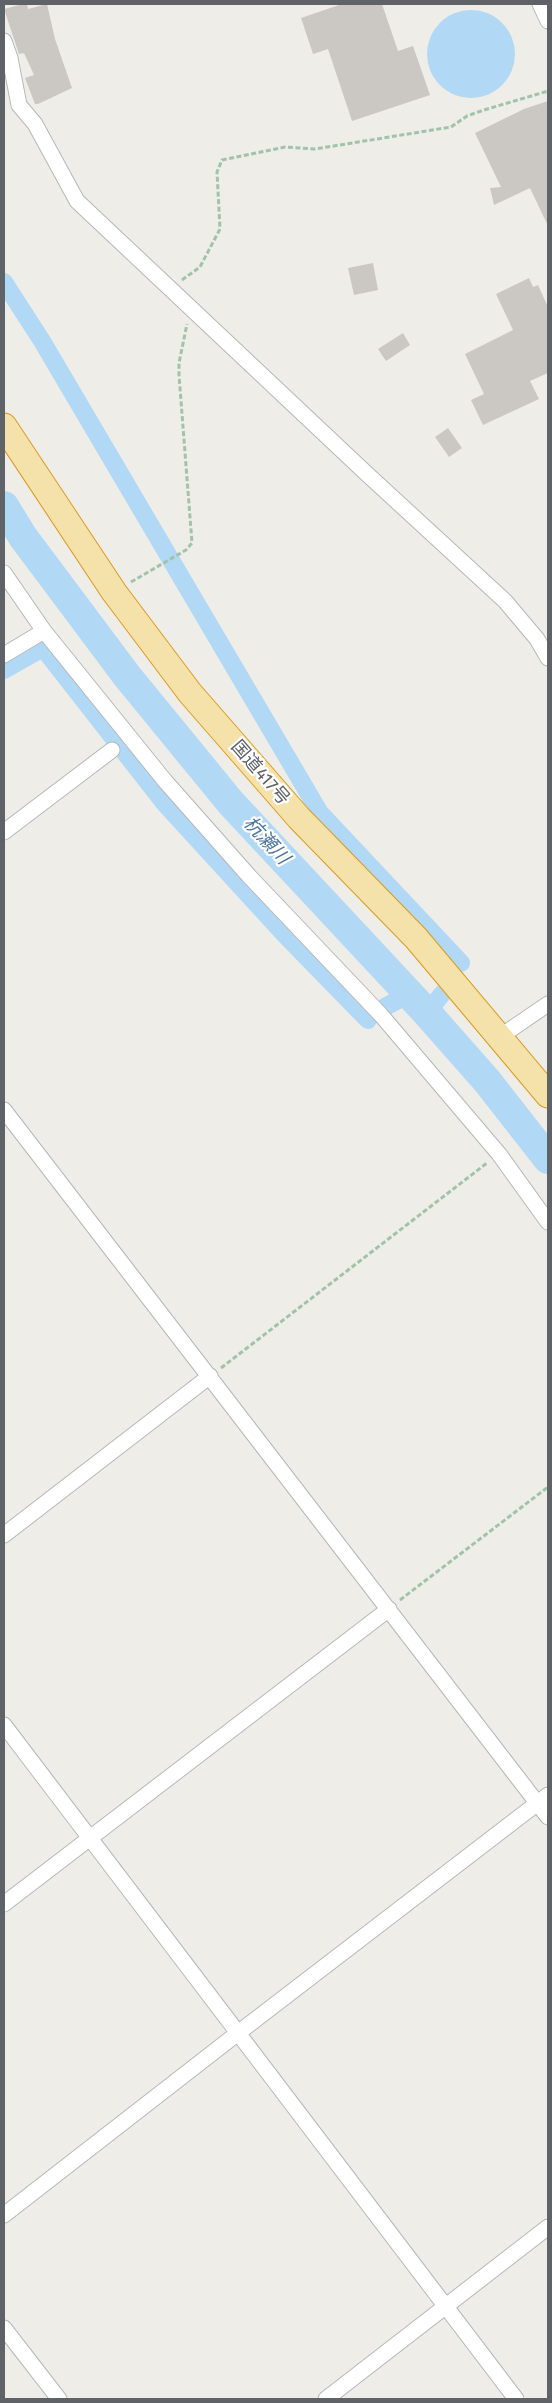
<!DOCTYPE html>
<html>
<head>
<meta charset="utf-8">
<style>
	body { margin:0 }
	#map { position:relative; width:552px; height:2403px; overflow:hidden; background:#efede7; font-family:"Fira Sans",sans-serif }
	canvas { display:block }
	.frame { position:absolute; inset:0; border:5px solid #5f6266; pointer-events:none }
</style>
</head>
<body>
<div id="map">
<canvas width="552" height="2403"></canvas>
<div class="frame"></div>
</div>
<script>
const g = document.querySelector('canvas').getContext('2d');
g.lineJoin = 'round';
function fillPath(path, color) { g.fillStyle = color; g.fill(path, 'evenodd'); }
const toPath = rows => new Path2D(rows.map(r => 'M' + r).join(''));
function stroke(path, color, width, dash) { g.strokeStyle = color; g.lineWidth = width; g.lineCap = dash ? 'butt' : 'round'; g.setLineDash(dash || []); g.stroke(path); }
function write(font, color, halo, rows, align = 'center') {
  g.font = font + ' "Fira Sans","Noto Sans JP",sans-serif'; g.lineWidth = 4.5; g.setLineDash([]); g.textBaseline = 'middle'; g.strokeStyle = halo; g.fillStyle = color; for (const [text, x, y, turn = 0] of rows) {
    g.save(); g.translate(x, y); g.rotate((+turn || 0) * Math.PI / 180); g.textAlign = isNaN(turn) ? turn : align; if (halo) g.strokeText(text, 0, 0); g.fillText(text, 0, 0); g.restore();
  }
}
const water = toPath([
	'427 54a44 44 0 1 1 88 0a44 44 0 1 1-88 0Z'
]);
const canal = toPath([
	[4,282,42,341,320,813,461,963],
	[4,670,43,648,165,804,285,935,368,1020],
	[385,1007,409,994],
	[427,1013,442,994]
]);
const river = toPath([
	[4,506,23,537,127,676,231,803,427,1013,487,1081,548,1159]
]);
const building = toPath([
	[23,4,27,4,28,9,47,4,55,39,72,88,38,104,35,104,25,78,34,75,24,53,19,54,4,9],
	[342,4,382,4,398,51,413,46,430,95,352,121,328,49,313,54,301,18],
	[548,101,548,226,530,188,494,205,490,188,501,187,475,133,524,109],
	[373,263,378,290,354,295,348,268],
	[529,278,533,287,538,285,548,307,548,373,530,381,539,399,483,425,471,400,484,394,465,354,513,330,496,294],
	[403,333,410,345,386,361,378,349],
	[448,428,462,448,449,457,435,437]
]);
const path = toPath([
	[182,280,200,267,220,229,217,172,222,160,285,147,315,149,451,127,467,116,484,110,548,91],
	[131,582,186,550,192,543,179,375,179,363,187,324],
	[221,1368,487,1163],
	[400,1600,548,1487]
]);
const minor = toPath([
	[540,4,548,21],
	[4,41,10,58,19,105,35,124,77,201,367,474,505,601,537,639,548,658],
	[4,573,44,631,165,781,249,876,381,1015,499,1154,548,1222],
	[4,655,44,631],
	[4,832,112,750],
	[501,1036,548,1004],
	[4,1110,548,1817],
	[4,1535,210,1376],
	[4,1725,516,2399],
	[4,1904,389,1609],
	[4,2215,238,2033,548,1795],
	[4,2328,59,2399],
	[326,2399,548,2227]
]);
const trunk = toPath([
	[4,426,114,592,190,693,299,818,416,938,548,1095]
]);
const streetNames = [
	["国道417号",260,773,49]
];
const waterNames = [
	["杭瀬川",266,841,47]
];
fillPath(water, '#b1d9f5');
stroke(canal, '#b1d9f5', 18);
stroke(river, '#b1d9f5', 30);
fillPath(building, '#cbc8c4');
stroke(minor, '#b4b7ba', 17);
stroke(trunk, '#db9a1c', 27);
stroke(path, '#a1c3aa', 3, [5, 2.5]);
stroke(minor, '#fff', 15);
stroke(trunk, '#f4e2aa', 25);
write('18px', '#5f6266', '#fff', streetNames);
write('italic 19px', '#4c769d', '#fff', waterNames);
</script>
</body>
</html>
